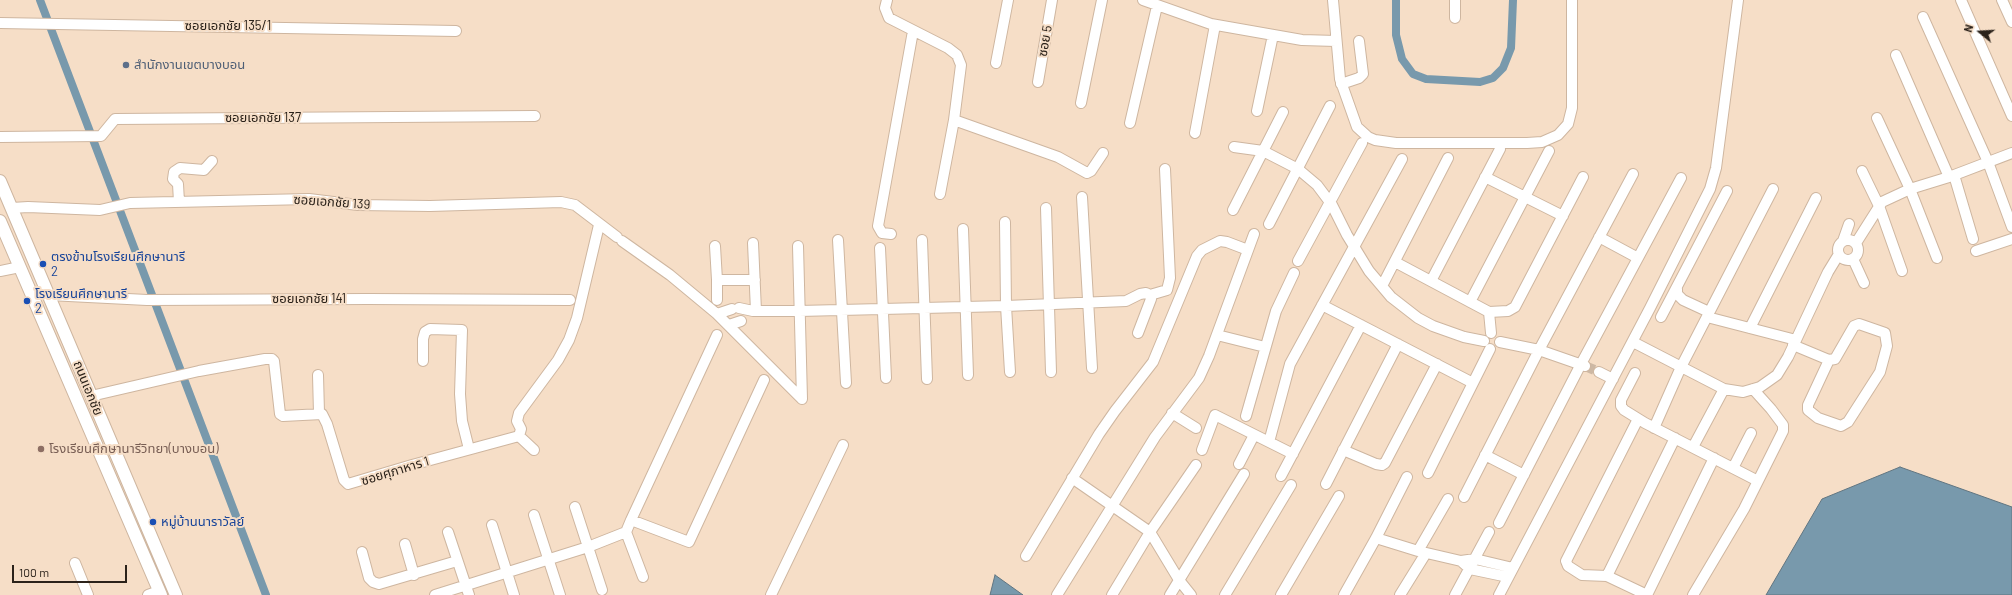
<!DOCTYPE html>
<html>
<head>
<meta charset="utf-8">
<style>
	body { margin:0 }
	#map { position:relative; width:2012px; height:595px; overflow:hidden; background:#f6dec7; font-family:Barlow,sans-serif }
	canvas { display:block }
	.north { position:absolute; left:1960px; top:12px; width:40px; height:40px; -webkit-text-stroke:3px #f6dec7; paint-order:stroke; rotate:288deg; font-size:11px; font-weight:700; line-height:16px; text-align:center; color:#2b221a }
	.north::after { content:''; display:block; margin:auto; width:14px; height:18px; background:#2b221a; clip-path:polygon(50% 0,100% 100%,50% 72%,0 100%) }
	.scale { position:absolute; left:12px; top:565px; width:115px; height:18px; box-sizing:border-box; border:2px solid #2b221a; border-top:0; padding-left:5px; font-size:12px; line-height:14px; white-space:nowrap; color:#2b221a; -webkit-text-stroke:3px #f6dec7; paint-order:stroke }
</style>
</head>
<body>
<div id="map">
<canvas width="2012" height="595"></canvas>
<div class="north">N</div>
<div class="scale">100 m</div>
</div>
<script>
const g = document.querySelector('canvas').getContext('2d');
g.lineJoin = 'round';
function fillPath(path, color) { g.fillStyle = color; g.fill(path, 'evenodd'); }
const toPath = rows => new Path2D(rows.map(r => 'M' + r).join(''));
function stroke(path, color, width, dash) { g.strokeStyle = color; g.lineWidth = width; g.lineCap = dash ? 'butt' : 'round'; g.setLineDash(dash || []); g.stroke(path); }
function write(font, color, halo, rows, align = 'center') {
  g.font = font + ' Barlow,"Noto Sans Thai",sans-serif'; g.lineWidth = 4; g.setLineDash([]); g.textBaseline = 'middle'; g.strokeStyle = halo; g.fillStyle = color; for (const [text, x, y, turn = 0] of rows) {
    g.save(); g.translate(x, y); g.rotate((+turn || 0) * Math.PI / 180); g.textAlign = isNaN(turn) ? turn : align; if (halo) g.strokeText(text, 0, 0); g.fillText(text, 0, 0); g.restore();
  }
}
const water = toPath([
	[1900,467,2012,507,2012,595,1766,595,1822,499,1900,467],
	[995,575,1023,595,990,595,995,575]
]);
const canal = toPath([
	[40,0,266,595],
	[1396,0,1396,35,1402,59,1413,74,1426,79,1480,82,1493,78,1503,68,1511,48,1513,0]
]);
const minorTunnel = toPath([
	[1585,366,1599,372]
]);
const minor = toPath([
	[887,0,885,8,889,18,948,48,957,55,961,65,954,120,940,194],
	[1143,0,1211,24,1302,40,1336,41],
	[1333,0,1340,79,1357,127,1368,137,1375,140,1396,143,1527,143,1542,142,1558,135,1568,124,1572,108,1572,0],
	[1455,0,1455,18],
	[1961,0,2012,116],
	[2002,0,2012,22],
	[1923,17,1988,162,2012,227],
	[0,23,456,31],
	[1896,55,1949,177],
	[996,63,1008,0],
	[1038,82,1052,0],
	[1341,84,1359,78,1363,74,1359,41],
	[1081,103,1102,0],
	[1257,111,1273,35],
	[1877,118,1910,189,1937,258],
	[954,120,1058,157,1087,173,1091,171,1103,153],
	[1130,123,1157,6],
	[1195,133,1215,25],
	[0,137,101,136,115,119,535,116],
	[1234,147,1263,151,1298,169,1317,185,1332,205,1347,235,1369,271,1391,297,1418,318,1433,326,1464,337,1484,341],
	[1862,171,1879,206,1902,271],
	[1954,175,1973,239],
	[1485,177,1563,216],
	[1082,197,1092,368],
	[179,202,178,184,173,179,174,172,180,168,204,170,212,161],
	[12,208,28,207,100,210,130,203,309,199,358,205,430,206,561,202,575,205,617,237],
	[1046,208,1051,372],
	[1233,210,1283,112],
	[1005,222,1006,306,1010,372],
	[1269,224,1330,106],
	[963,229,968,375],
	[891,234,882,233,878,226,913,31],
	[1599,237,1638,258],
	'1838 250a10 10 0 1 1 20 0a10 10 0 1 1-20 0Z',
	[838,240,846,383],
	[922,240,927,379],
	[622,241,670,275,717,314,802,399],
	[1843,241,1849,224],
	[753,243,756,311],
	[1856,243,1882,202,1910,189,1949,177,2012,153],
	[715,246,717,280,755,280],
	[798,246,802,399],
	[880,248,886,378],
	[1976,251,2012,239],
	[1853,259,1864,283],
	[1298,261,1362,143],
	[1395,262,1489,312,1491,333],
	[0,271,20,267],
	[717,280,717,300],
	[1431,281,1500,149],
	[1382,286,1448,158],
	[1677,289,1677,294,1683,300,1709,312],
	[49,295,147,300,368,299,570,300],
	[1150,295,1167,290,1170,278,1165,169],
	[1470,302,1549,151],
	[1322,305,1473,383],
	[739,308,753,311,799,311,1006,306,1126,301,1140,294,1146,293,1150,295,1151,299,1138,333],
	[1489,312,1508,311,1515,307,1583,177],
	[717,314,732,309],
	[1661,317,1727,191],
	[1707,317,1796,340],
	[729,325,741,321],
	[1750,328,1816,198],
	[717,335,631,520,689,542,764,380],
	[1217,335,1265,347],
	[1500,342,1539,350,1585,366],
	[1633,342,1724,389,1743,392,1760,387,1777,375,1788,357,1828,272,1839,254],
	[1793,345,1829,360,1835,359,1854,326,1859,324,1885,333,1887,346,1880,372,1848,422,1841,426,1818,418,1808,410,1808,405,1829,360],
	[423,361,423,339,425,332,430,329,462,330,460,394,462,421,469,449],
	[1599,372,1613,379],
	[1635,373,1621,400,1621,406,1624,410,1645,423,1758,481],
	[318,375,319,413],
	[91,396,199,371,265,359,272,359,274,361,280,414,283,416,322,414,327,424,344,480,348,484,412,465,519,436],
	[1172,413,1196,428],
	[1246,416,1276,311,1294,273],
	[1638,419,1566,561,1568,566,1582,575,1607,576,1647,595],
	[1654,428,1681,367,1773,189],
	[519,436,521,429,517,421,519,413,558,360,569,340,577,318,599,225],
	[519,436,534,450],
	[1269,442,1290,364,1402,159],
	[1693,447,1724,389],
	[1202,450,1215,415,1293,454],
	[1343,450,1376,464,1382,465,1385,463,1437,364],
	[1485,455,1524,475],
	[1239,464,1254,435],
	[1733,468,1751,433],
	[1428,473,1490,349],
	[1281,476,1361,325],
	[1072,478,1150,532,1179,580,1191,595],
	[1326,484,1398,344],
	[1464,497,1539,350,1633,174],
	[575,507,602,590],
	[534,515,560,595],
	[1499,523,1581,364,1681,178],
	[492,525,514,595],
	[448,532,469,595],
	[626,532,643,577],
	[1376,538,1418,551,1461,561],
	[405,544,414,575],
	[1418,551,1448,499],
	[362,552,369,578,373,582,379,584,457,561],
	[1026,556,1099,434,1115,411,1153,362,1197,256,1202,250,1220,241,1227,242,1248,250],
	[75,563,88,595],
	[1607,576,1675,438],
	[1508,577,1470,569,1461,561,1475,559,1513,568],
	[148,595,159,591],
	[435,595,588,547,626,532,631,520],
	[771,595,843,445],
	[1057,595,1155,437,1199,378,1209,356,1254,234],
	[1112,595,1150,532,1196,465],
	[1170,595,1244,474],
	[1225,595,1291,485],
	[1281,595,1339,496],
	[1344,595,1376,538,1407,477],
	[1400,595,1426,553],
	[1455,595,1489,532],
	[1499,595,1650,308,1710,189,1716,168,1738,0],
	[1647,595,1714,458],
	[1693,595,1744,509,1783,431,1783,425,1771,409,1753,389]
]);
const major = toPath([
	[0,181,176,595],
	[0,221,161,595]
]);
const markers = [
	[126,65,4,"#5c6f8a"],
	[43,264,4,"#1a4fb4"],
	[27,301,4,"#1a4fb4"],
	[41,449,4,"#8d6e63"],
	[153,522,4,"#1a4fb4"]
];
const streetNames = [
	["ซอยเอกชัย 135/1",228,26],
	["ซอย 5",1045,41,-80],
	["ซอยเอกชัย 137",263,118],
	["ซอยเอกชัย 139",332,202,4],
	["ซอยเอกชัย 141",309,299],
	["ถนนเอกชัย",88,388,68],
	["ซอยศุภาหาร 1",395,471,-17]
];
const serviceNames = [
	["สำนักงานเขตบางบอน",134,65]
];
const transitNames = [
	["ตรงข้ามโรงเรียนศึกษานารี",51,257],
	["2",51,272],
	["โรงเรียนศึกษานารี",35,294],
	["2",35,309],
	["หมู่บ้านนาราวัลย์",161,522]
];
const educationNames = [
	["โรงเรียนศึกษานารีวิทยา(บางบอน)",49,449]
];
fillPath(water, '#7899ac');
stroke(water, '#617580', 1);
stroke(canal, '#7899ac', 8);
stroke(minorTunnel, '#cdb8a4', 10, [10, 5]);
stroke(minor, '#ceb6a0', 12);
stroke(major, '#ceb6a0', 14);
stroke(minor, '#fff', 10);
stroke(major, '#fff', 12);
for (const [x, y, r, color] of markers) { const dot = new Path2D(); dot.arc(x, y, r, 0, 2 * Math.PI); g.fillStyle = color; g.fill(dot); stroke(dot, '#f6dec7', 1.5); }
write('13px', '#2b221a', '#f6dec7', streetNames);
write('13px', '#4e5e75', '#f6dec7', serviceNames, 'left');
write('13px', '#164399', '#f6dec7', transitNames, 'left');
write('13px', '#785e54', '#f6dec7', educationNames, 'left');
</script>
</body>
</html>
